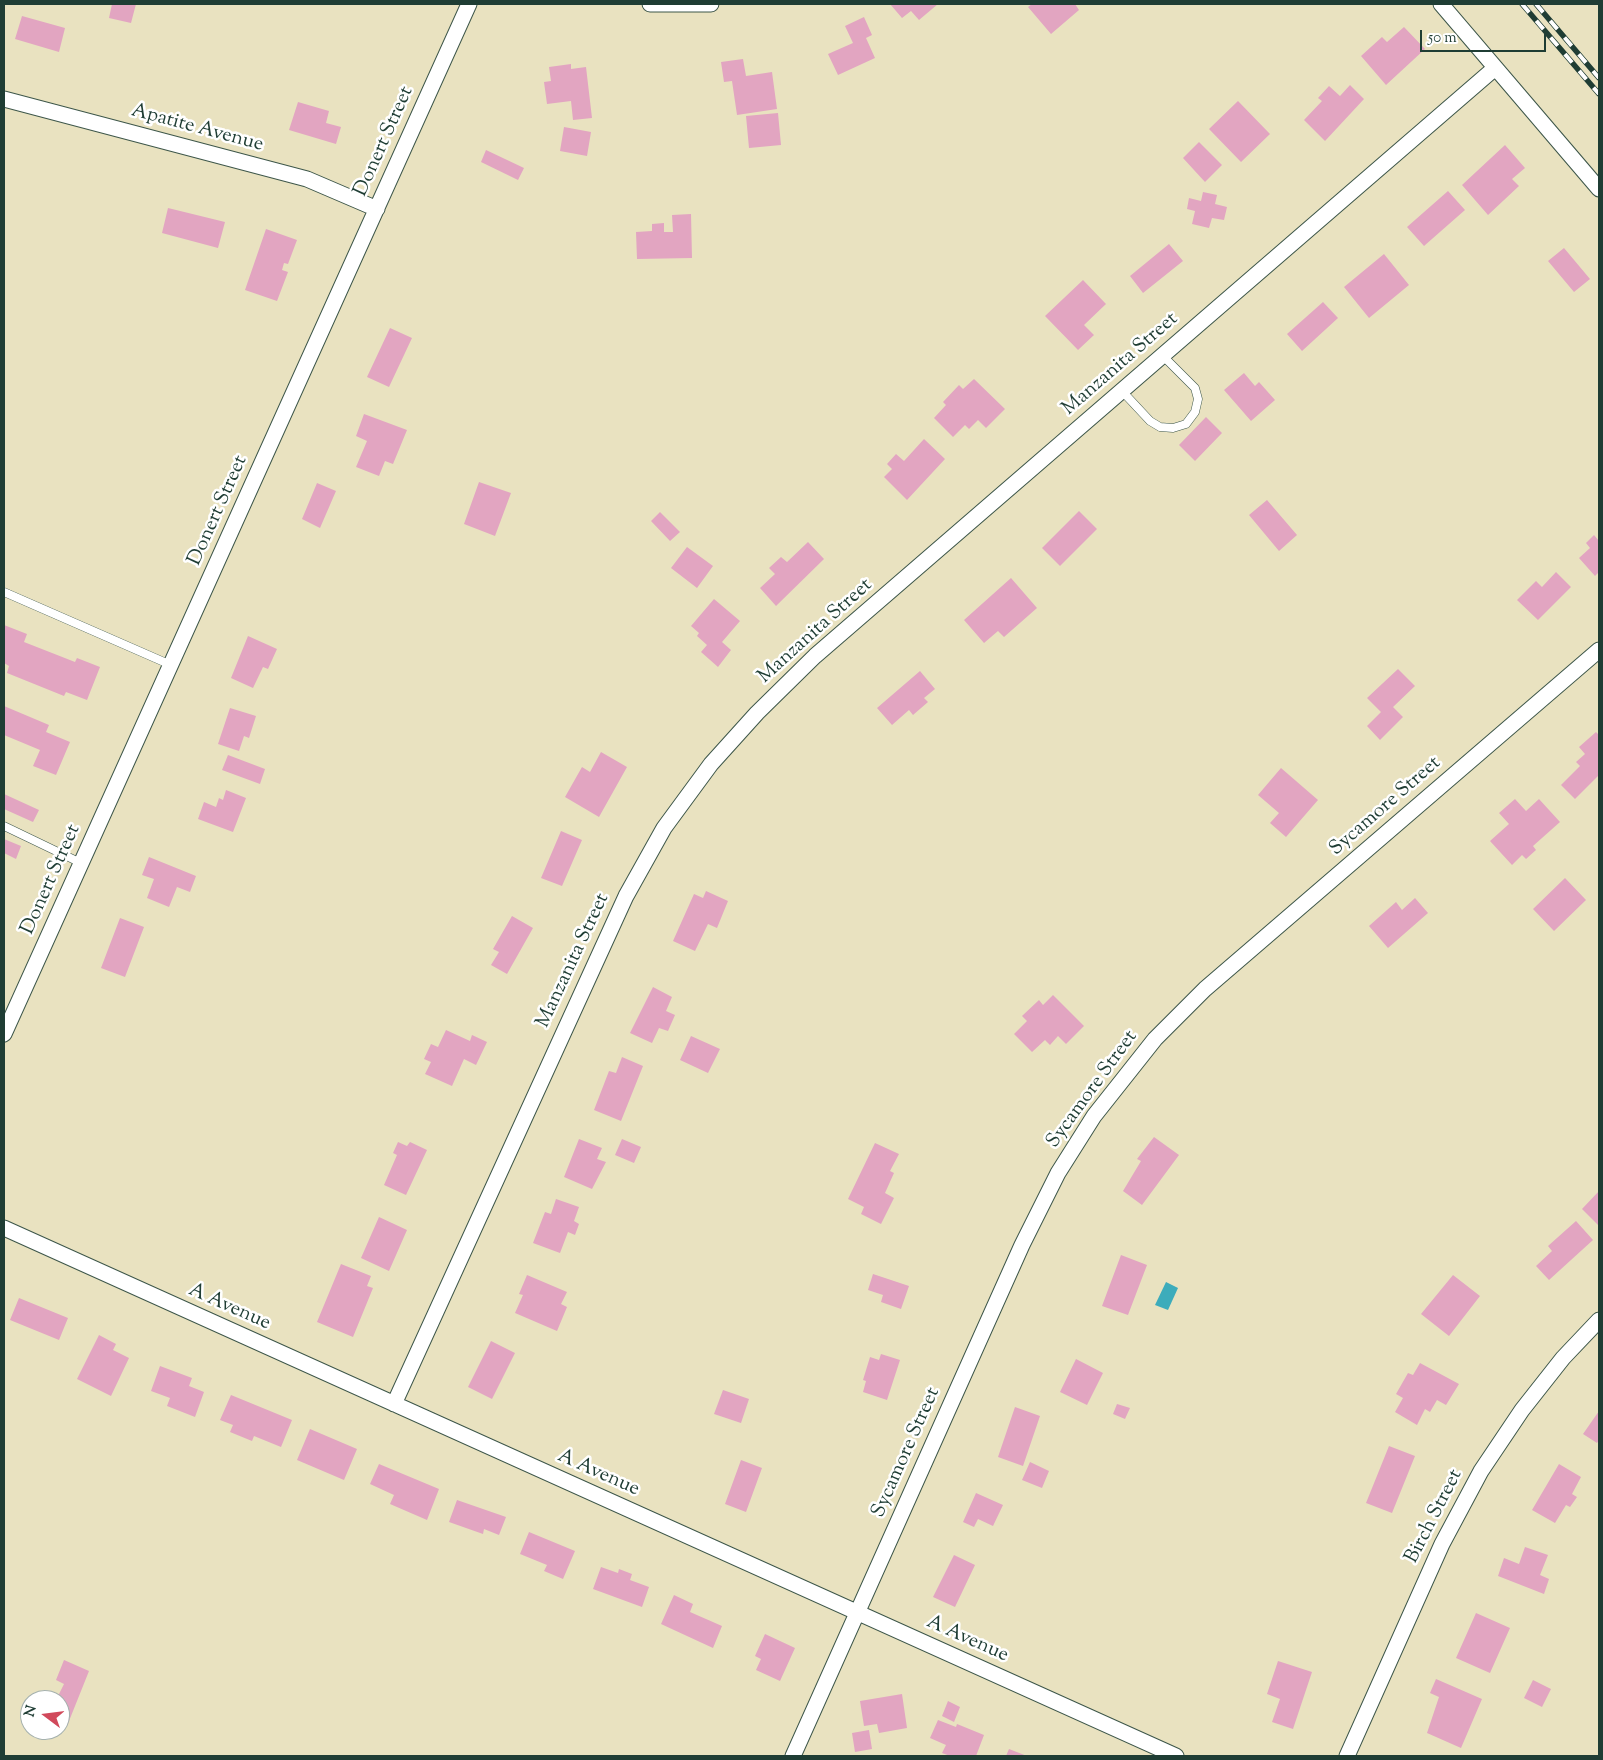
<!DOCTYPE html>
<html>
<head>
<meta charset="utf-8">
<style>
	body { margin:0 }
	#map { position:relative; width:1603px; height:1760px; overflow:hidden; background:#e9e2c0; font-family:"Sorts Mill Goudy",serif }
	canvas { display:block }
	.frame { position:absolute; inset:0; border:5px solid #1f3d34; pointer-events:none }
	.north { position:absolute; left:20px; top:1690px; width:50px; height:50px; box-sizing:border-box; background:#fff; border:1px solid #a5b1ae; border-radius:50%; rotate:285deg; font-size:14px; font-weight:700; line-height:20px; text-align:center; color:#1f3d34 }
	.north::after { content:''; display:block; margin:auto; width:18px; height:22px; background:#d1495b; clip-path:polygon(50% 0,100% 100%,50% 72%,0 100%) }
	.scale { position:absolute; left:1420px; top:30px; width:126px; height:22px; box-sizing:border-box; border:2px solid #1f3d34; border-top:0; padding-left:6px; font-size:15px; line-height:18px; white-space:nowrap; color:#1f3d34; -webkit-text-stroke:4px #fff; paint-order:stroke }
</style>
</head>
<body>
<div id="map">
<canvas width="1603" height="1760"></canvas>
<div class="frame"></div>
<div class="north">N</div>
<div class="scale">50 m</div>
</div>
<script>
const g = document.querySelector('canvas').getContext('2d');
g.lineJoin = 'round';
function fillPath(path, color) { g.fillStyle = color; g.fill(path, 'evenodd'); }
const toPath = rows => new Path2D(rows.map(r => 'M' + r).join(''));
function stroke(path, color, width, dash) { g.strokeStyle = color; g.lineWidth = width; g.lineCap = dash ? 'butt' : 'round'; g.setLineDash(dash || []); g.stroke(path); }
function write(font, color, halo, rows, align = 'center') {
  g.font = font + ' "Sorts Mill Goudy",serif'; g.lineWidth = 5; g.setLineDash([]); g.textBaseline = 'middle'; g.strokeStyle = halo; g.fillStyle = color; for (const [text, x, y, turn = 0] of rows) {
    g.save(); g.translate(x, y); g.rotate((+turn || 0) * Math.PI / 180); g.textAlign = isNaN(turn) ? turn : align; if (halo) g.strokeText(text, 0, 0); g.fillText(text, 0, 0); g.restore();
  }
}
const water = toPath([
	[1166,1282,1178,1288,1168,1310,1155,1305]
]);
const building = toPath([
	[112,4,136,4,131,23,109,18],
	[890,4,938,4,919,20,911,11,902,18],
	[1032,4,1075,4,1079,10,1051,34,1028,7],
	[22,16,65,28,59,52,15,39],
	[864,17,872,35,866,38,875,58,838,75,828,54,853,43,845,26],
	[1404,27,1425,49,1386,85,1361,56,1382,37,1387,42],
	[743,59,746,76,772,72,777,109,737,115,732,81,724,82,721,62],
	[571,64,571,69,586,67,592,118,573,120,571,101,547,104,544,82,551,81,549,67],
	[1350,85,1364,99,1325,141,1304,120,1322,101,1318,98,1329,86,1340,96],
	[1238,101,1270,134,1241,162,1209,129],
	[298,102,329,111,326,123,341,127,336,144,289,130],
	[778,113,781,145,749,148,746,116],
	[564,127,591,132,587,156,560,151],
	[1199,142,1222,165,1205,182,1183,158],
	[1505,145,1525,168,1512,179,1519,186,1488,215,1462,185],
	[486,150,524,168,518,180,481,162],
	[1448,191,1465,210,1424,246,1407,227],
	[1203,192,1217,195,1215,204,1227,207,1224,220,1212,218,1209,228,1192,224,1195,211,1187,209,1189,198,1201,201],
	[168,208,225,222,218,248,162,233],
	[691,214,692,258,637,259,636,232,652,231,652,224,664,223,664,232,673,232,672,215],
	[266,229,297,240,288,264,284,263,282,270,288,272,277,301,245,290],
	[1169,244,1183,261,1143,293,1130,276],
	[1564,248,1590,279,1574,292,1548,261],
	[1384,254,1409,285,1369,318,1344,287],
	[1083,280,1106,304,1084,325,1094,335,1078,350,1045,316],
	[1323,302,1338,318,1302,351,1287,334],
	[390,328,412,338,389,387,367,377],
	[1244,373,1255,386,1259,382,1275,400,1251,421,1224,390],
	[974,379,1005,409,986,428,978,420,969,429,965,425,953,437,934,418,946,405,943,402,959,385,963,389],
	[364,414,407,430,393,464,385,461,379,476,356,467,367,441,356,436],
	[1206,417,1222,433,1195,461,1179,445],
	[924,439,945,459,907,500,884,477,892,469,887,464,896,454,904,461],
	[479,482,511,493,495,536,464,524],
	[317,483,336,491,320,528,302,519],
	[1267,500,1297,535,1279,551,1249,515],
	[1079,511,1097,529,1060,566,1042,548],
	[660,512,680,532,670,541,651,521],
	[1594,535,1599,541,1599,572,1595,576,1579,558,1590,548,1586,543],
	[808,542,824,559,776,606,760,588,775,574,769,568,781,557,787,562],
	[687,547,713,566,697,588,671,568],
	[1556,572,1571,587,1538,620,1517,600,1536,581,1542,587],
	[1011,578,1037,608,1004,637,998,631,984,643,964,620],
	[714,599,740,621,722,642,731,650,718,667,701,652,707,645,697,636,699,633,691,626],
	[4,625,27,634,24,642,75,662,77,658,100,667,87,700,66,692,64,696,7,673,9,666,4,663],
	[248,636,277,649,268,669,263,667,253,688,231,678],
	[1398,669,1415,686,1393,707,1403,717,1380,740,1367,726,1381,712,1367,698],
	[920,671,935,689,924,698,928,702,913,715,909,710,892,725,877,708],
	[4,706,49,725,46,732,70,742,56,775,33,766,40,750,4,735],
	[230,708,256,716,249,738,244,736,239,751,218,744],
	[1596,732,1599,735,1599,775,1575,799,1561,785,1580,766,1576,762,1585,754,1579,747],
	[601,752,627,767,599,817,565,797,582,767,590,772],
	[228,755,265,769,260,784,222,770],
	[1281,768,1318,800,1286,837,1270,823,1279,813,1258,795],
	[226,790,246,798,233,832,198,819,204,802,216,807,219,798,223,800],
	[4,794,39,810,33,822,4,809],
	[1515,799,1526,811,1539,799,1560,822,1533,846,1536,850,1526,859,1522,855,1512,865,1490,841,1509,824,1499,813],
	[561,831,582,840,562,886,541,878],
	[4,839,21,846,16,859,4,853],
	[149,857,196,876,190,892,177,887,169,907,147,898,154,879,142,875],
	[1565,878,1586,900,1554,931,1533,909],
	[706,891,728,901,717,928,708,924,695,951,673,941,694,894,703,898],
	[1415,898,1428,913,1388,948,1369,926,1396,902,1402,910],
	[512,916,533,928,507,974,491,965,499,952,493,949],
	[120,918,144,927,125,977,101,968],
	[653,987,672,997,666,1011,675,1015,668,1031,659,1028,652,1043,630,1033],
	[1053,995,1084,1026,1066,1044,1058,1036,1050,1045,1045,1040,1032,1052,1014,1034,1027,1021,1022,1016,1039,1000,1043,1005],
	[446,1030,470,1041,472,1035,487,1042,476,1065,464,1059,452,1086,425,1074,431,1062,424,1059,431,1044,438,1047],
	[691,1036,720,1049,708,1073,680,1060],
	[622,1057,643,1066,621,1121,594,1110,609,1071,616,1073],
	[1154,1137,1179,1155,1142,1205,1123,1191,1141,1161,1137,1159],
	[579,1139,602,1148,597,1159,606,1162,592,1189,564,1177],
	[622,1139,641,1147,634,1163,615,1155],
	[398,1142,407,1146,410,1142,427,1150,406,1195,384,1185,397,1155,393,1153],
	[875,1143,899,1154,890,1171,894,1173,885,1193,894,1198,881,1224,861,1214,864,1207,848,1199],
	[1599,1191,1599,1226,1582,1209],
	[556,1199,579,1207,574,1221,579,1224,575,1235,568,1232,560,1253,533,1243,545,1212,551,1214],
	[379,1217,407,1230,389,1271,361,1258],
	[1576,1221,1593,1240,1549,1280,1536,1266,1552,1251,1548,1246],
	[1121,1255,1147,1265,1128,1315,1102,1306],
	[341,1264,371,1276,367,1286,373,1288,353,1337,317,1322],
	[873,1274,909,1286,901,1309,881,1302,883,1295,868,1290],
	[527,1275,567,1292,561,1304,567,1307,557,1331,515,1313,523,1295,519,1294],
	[1453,1275,1480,1296,1449,1336,1421,1314],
	[19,1298,68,1318,59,1340,10,1320],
	[99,1335,116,1344,113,1350,129,1358,111,1396,77,1379],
	[491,1341,515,1353,492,1399,468,1387],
	[881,1354,900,1360,887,1400,863,1392,866,1381,863,1380,870,1357,879,1360],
	[1076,1359,1103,1373,1087,1405,1060,1392],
	[1420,1363,1459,1384,1446,1405,1437,1400,1430,1412,1425,1409,1417,1425,1395,1412,1403,1398,1396,1394,1408,1373,1413,1375],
	[160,1366,192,1378,189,1386,204,1392,195,1417,167,1406,170,1398,151,1391],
	[723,1390,749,1399,741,1423,714,1414],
	[231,1395,292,1420,281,1447,254,1436,252,1441,230,1432,233,1425,220,1420],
	[1117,1404,1130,1408,1125,1419,1113,1414],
	[1015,1407,1040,1416,1023,1466,998,1457],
	[1599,1411,1599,1440,1597,1443,1583,1434],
	[310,1429,357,1449,344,1480,297,1460],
	[1389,1446,1415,1456,1392,1513,1366,1503],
	[741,1460,762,1468,746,1512,725,1504],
	[1030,1462,1049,1471,1042,1488,1022,1480],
	[379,1464,439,1489,427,1520,390,1504,394,1495,370,1484],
	[1559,1464,1581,1477,1572,1494,1577,1497,1570,1507,1566,1505,1555,1523,1532,1510],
	[976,1493,1003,1505,993,1526,978,1519,974,1527,963,1522],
	[457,1500,506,1517,499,1535,484,1529,483,1534,449,1522],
	[529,1532,575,1551,563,1579,544,1571,547,1565,520,1554],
	[1525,1547,1548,1555,1540,1575,1549,1579,1544,1594,1498,1576,1504,1558,1519,1564],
	[954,1555,975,1565,955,1607,933,1597],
	[601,1567,618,1573,619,1569,632,1574,630,1580,649,1587,642,1607,593,1589],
	[674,1595,693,1604,690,1612,722,1626,713,1648,661,1624],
	[1476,1613,1510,1628,1490,1673,1456,1658],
	[765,1634,795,1648,780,1681,756,1670,761,1659,755,1656],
	[64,1660,89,1671,67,1726,60,1723,60,1700,47,1700,50,1695,57,1698,64,1684,56,1680],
	[1278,1661,1312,1672,1293,1729,1272,1722,1280,1699,1267,1694],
	[1436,1679,1482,1699,1461,1748,1427,1733,1439,1697,1430,1693],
	[1533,1680,1551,1689,1542,1707,1524,1698],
	[902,1694,907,1728,879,1733,877,1724,864,1726,860,1701],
	[948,1701,960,1707,954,1722,942,1716],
	[938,1720,956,1727,957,1724,984,1735,976,1756,950,1756,942,1753,946,1745,930,1738],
	[869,1730,872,1749,855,1752,852,1733],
	[1009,1749,1027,1756,1006,1756]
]);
const service = toPath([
	[1122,391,1150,421,1160,427,1173,428,1186,424,1195,412,1198,399,1195,388,1162,355],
	[4,592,171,665],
	[4,826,81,863]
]);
const minor = toPath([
	[650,4,711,4],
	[1441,4,1599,189],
	[4,99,307,179,377,209],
	[4,1034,469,4],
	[4,1228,1176,1756],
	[394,1404,626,896,664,828,711,764,757,713,815,656,1495,68],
	[793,1756,1022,1245,1058,1173,1094,1116,1155,1039,1205,989,1599,650],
	[1347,1756,1442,1544,1481,1471,1522,1410,1563,1358,1599,1320]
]);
const rail = toPath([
	[1522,4,1599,94],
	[1536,4,1599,78]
]);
const streetNames = [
	["Apatite Avenue",197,129,15],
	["Donert Street",385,142,-66],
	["Manzanita Street",1121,365,-41],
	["Donert Street",219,511,-66],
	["Manzanita Street",816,632,-42],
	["Sycamore Street",1386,807,-41],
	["Donert Street",52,880,-66],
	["Manzanita Street",574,961,-65],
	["Sycamore Street",1093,1090,-54],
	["A Avenue",229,1308,24],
	["Sycamore Street",907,1453,-66],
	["A Avenue",598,1474,24],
	["Birch Street",1435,1517,-63],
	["A Avenue",967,1640,24]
];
fillPath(water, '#3dacbb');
fillPath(building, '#e2a5c1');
stroke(service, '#3d5649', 9);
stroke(minor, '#3d5649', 17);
stroke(service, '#fff', 8);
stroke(minor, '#fff', 15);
stroke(rail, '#1f3d34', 5.5);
stroke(rail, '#fff', 4, [11]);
write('20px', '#1f3d34', '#fff', streetNames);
</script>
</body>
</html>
